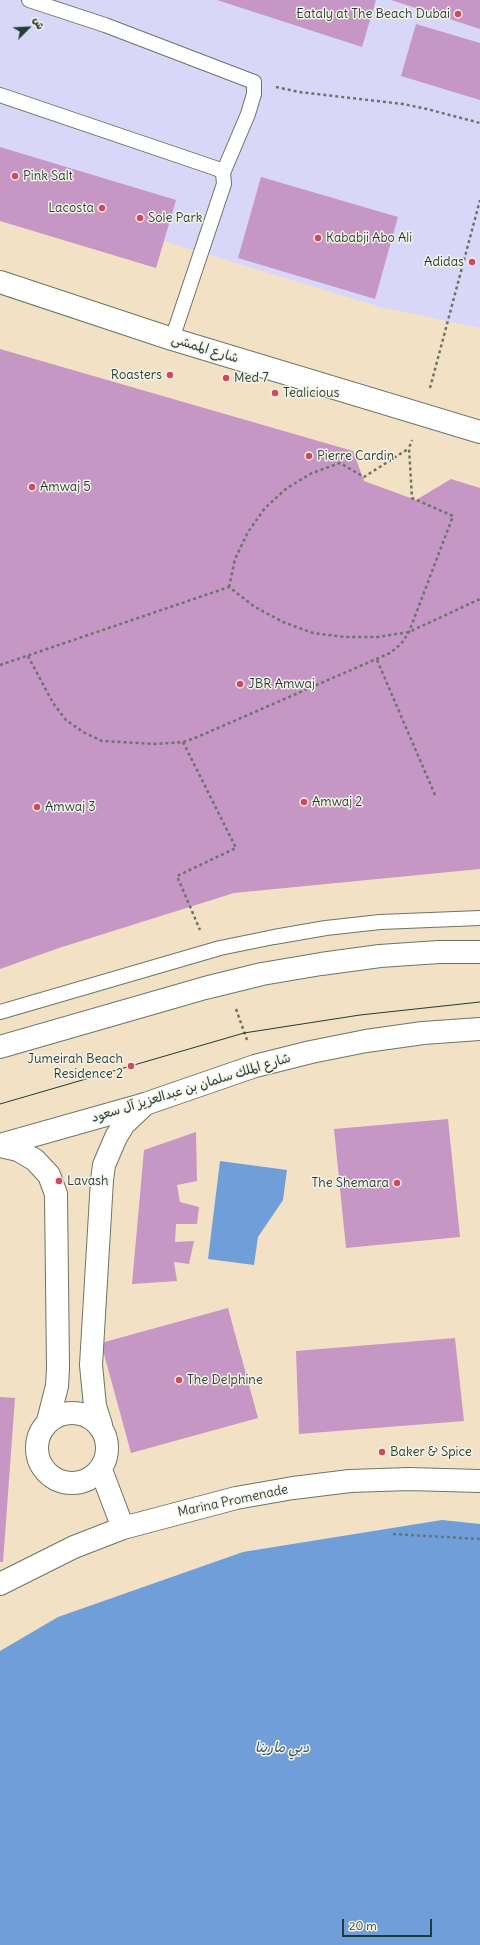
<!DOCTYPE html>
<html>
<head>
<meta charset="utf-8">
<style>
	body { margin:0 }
	#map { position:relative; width:480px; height:1945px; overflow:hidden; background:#f3e1c6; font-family:Delius,"Playpen Sans Arabic",sans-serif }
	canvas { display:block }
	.north { position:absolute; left:8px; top:8px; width:40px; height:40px; -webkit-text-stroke:3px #f7f3e8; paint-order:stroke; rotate:66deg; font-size:11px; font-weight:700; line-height:16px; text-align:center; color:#1f3d34 }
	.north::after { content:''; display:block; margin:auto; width:14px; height:18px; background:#1f3d34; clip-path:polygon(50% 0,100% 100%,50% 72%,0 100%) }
	.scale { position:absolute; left:342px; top:1919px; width:90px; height:18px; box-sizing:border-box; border:2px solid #1f3d34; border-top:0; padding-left:5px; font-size:12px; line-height:14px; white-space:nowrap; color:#1f3d34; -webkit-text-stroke:3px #f7f3e8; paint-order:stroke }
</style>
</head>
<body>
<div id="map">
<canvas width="480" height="1945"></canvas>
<div class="north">ش</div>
<div class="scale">20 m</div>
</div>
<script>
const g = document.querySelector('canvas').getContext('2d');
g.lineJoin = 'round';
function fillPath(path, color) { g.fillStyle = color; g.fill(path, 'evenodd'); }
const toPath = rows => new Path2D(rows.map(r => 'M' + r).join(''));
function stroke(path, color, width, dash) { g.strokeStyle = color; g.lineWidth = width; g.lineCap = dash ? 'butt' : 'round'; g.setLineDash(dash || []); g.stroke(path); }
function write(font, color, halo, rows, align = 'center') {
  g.font = font + ' Delius,"Playpen Sans Arabic",sans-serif'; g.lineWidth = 3; g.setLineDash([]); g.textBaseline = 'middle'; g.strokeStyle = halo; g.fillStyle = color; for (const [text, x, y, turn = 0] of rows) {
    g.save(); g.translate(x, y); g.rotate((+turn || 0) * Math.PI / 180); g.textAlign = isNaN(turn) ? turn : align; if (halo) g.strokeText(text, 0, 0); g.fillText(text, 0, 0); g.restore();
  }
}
const built = toPath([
	[0,0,480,0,480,328,380,307,0,191]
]);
const water = toPath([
	[220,1161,287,1170,283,1200,258,1237,254,1265,208,1259],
	[442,1520,480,1524,480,1945,0,1945,0,1651,58,1617,243,1552]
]);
const building = toPath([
	[217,0,376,0,362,47],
	[391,0,480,0,480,29],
	[416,24,480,43,480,100,401,76],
	[0,147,176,200,156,268,0,221],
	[261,177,398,217,375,299,238,258],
	[0,349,353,451,364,481,416,500,451,479,480,488,480,869,234,893,59,948,0,969],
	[448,1119,460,1237,346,1248,334,1129],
	[196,1132,197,1181,177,1185,180,1202,199,1207,197,1224,176,1224,175,1242,194,1241,189,1264,174,1262,177,1281,132,1284,144,1150],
	[228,1308,258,1418,131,1453,101,1343],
	[455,1338,464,1421,299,1434,296,1351],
	[0,1397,15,1398,3,1562,0,1562]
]);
const path = toPath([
	[276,87,299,92,403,104,427,109,480,123],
	[430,388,480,200],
	[229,587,235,559,248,532,265,508,287,488,312,473,340,463,364,477,408,449],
	[28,656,53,703,66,720,83,732,102,741,157,744,183,742,195,738,390,653,401,644,409,632,453,516,412,498,409,448,412,440],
	[377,660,435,795],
	[0,665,229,587,255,607,283,622,313,633,345,637,377,637,409,632,480,599],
	[183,742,236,848,177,876,200,930],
	[236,1009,247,1040],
	[393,1534,480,1539]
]);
const lane = toPath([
	[29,0,105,25,254,82,254,94,248,114,223,173],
	[0,95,218,169,223,173,224,184,172,339],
	[0,1012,220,948,274,937,326,928,380,922,480,918]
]);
const street = toPath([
	[0,282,172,339,480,432],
	[0,1146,18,1150,35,1160,49,1175,56,1194,58,1368,57,1386,48,1421],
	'37 1448a35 35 0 1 1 70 0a35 35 0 1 1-70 0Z',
	[101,1425,95,1406,91,1365,102,1180,104,1165,116,1137,124,1124,145,1104],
	[101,1470,123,1528],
	[0,1584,74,1547,123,1528,236,1498,293,1488,350,1481,409,1479,480,1481]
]);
const primary = toPath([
	[0,1047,205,988,262,974,321,964,380,956,439,952,480,952],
	[0,1145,145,1104,255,1066,311,1052,366,1041,423,1033,480,1029]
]);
const tram = toPath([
	[0,1104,244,1033,360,1015,480,1002]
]);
const markers = [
	[458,14,4,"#d1495b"],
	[15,176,4,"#d1495b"],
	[102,208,4,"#d1495b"],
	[140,218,4,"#d1495b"],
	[318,238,4,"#d1495b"],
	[472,262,4,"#d1495b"],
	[170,375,4,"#d1495b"],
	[226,378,4,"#d1495b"],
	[275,393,4,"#d1495b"],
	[309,456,4,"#d1495b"],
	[32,487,4,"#d1495b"],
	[240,684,4,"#d1495b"],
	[304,802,4,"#d1495b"],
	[37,807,4,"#d1495b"],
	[131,1066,4,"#d1495b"],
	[59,1181,4,"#d1495b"],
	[397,1183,4,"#d1495b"],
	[179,1380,4,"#d1495b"],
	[382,1452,4,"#d1495b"]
];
const poiNames = [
	["Eataly at The Beach Dubai",450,14,"right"],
	["Pink Salt",23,176],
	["Lacosta",94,208,"right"],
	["Sole Park",148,218],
	["Kababji Abo Ali",326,238],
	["Adidas",464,262,"right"],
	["Roasters",162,375,"right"],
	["Med 7",234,378],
	["Tealicious",283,393],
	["Pierre Cardin",317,456],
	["Amwaj 5",40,487],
	["JBR Amwaj",248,684],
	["Amwaj 2",312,802],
	["Amwaj 3",45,807],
	["Jumeirah Beach",123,1059,"right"],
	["Residence 2",123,1074,"right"],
	["Lavash",67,1181],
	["The Shemara",389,1183,"right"],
	["The Delphine",187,1380],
	["Baker & Spice",390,1452]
];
const streetNames = [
	["شارع الممشى",205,349,17],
	["شارع الملك سلمان بن عبدالعزيز آل سعود",191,1088,-17],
	["Marina Promenade",233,1501,-12]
];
const waterNames = [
	["دبي مارينا",282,1748]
];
fillPath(built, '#d9d7f8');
fillPath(water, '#709ed8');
fillPath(building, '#c696c5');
stroke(lane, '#697667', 16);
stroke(street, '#697667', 24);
stroke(primary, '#697667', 24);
stroke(path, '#697667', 2.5, [3, 3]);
stroke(lane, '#fff', 14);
stroke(street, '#fff', 22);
stroke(primary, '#fff', 22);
stroke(tram, '#1f3d34', 1);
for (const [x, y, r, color] of markers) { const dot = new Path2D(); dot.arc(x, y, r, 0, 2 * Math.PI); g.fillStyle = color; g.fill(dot); stroke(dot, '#f7f3e8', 1.5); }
write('13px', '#1f3d34', '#f7f3e8', poiNames, 'left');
write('13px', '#1f3d34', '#f7f3e8', streetNames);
write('italic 14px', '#375a65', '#f7f3e8', waterNames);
</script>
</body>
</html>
